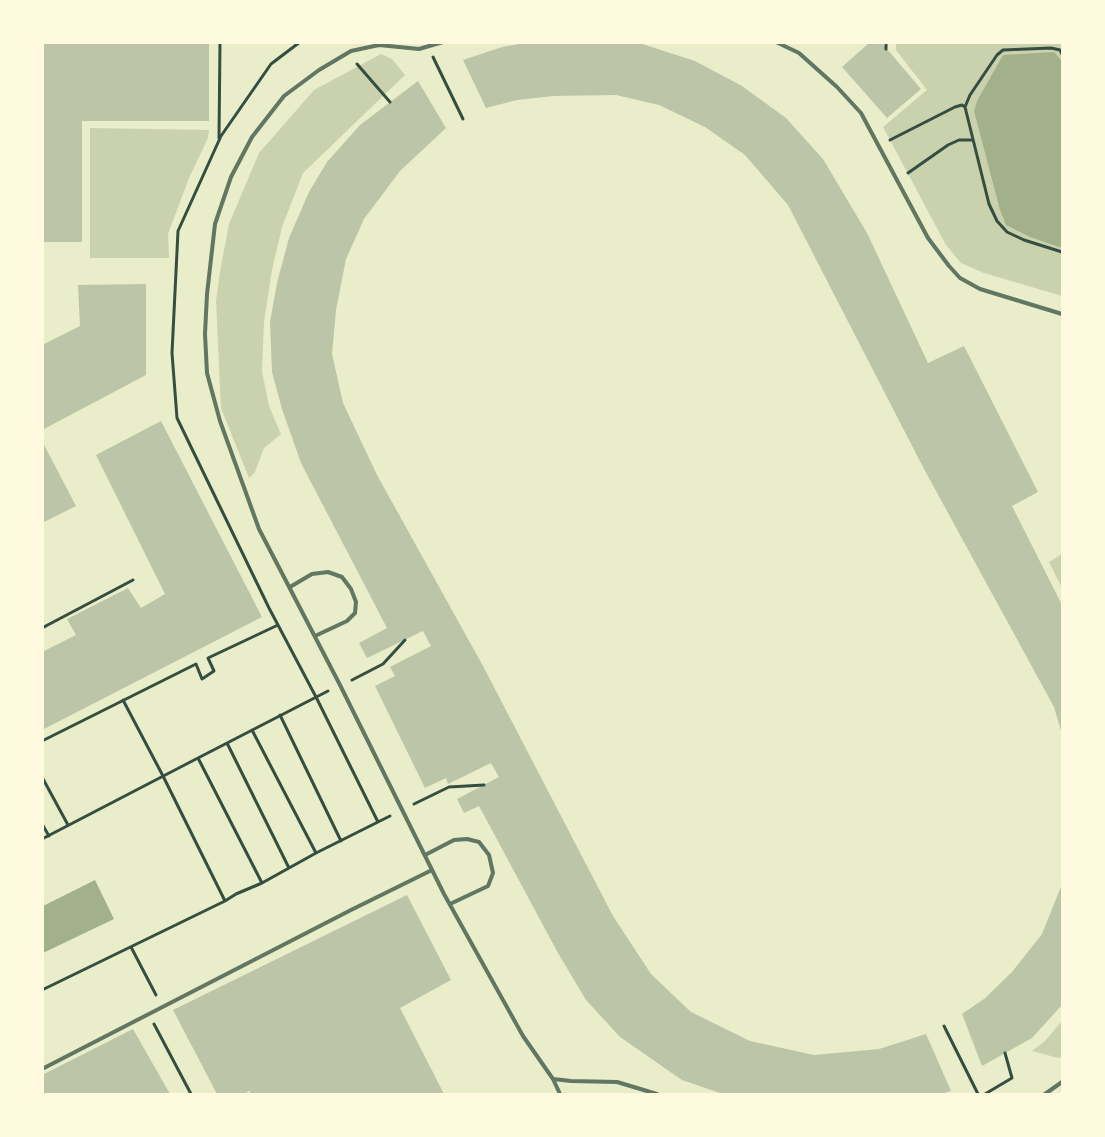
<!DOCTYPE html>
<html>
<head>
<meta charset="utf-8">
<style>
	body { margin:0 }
	#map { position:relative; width:1105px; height:1137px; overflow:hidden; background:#e9edc9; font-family:Rubik,sans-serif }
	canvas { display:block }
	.frame { position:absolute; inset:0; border:44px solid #fefae0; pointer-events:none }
</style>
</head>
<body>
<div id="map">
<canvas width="1105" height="1137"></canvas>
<div class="frame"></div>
</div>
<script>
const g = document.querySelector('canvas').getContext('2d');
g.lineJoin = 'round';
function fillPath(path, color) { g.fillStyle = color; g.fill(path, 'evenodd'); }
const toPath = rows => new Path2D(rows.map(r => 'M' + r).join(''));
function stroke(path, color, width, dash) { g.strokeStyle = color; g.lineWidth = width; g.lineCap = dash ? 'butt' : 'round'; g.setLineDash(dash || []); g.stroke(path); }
const green = toPath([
	[896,43,1062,43,1062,296,984,273,961,263,946,245,883,127,927,90,896,50],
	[381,54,392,59,405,75,303,173,282,227,272,270,264,322,262,371,269,406,281,434,264,448,255,472,249,478,221,408,216,301,220,272,229,224,259,153,294,113,314,90],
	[90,128,209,130,208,138,189,178,168,234,169,258,90,258],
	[1062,554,1062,588,1049,562],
	[1062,1021,1062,1057,1058,1058,1032,1051,1045,1041]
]);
const water = toPath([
	[1054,52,1062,61,1062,248,1030,237,1006,225,1000,210,974,111,977,101,1003,55],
	[95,880,114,919,43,953,43,906]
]);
const building = toPath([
	[530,42,631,42,642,44,695,61,742,86,786,118,823,159,867,233,928,363,964,346,1038,492,1012,506,1062,605,1062,734,1054,707,924,469,788,205,745,155,705,127,659,105,616,95,553,96,517,100,486,108,463,60,502,47],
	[870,42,881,42,921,89,887,118,842,67],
	[42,43,209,43,209,121,82,121,82,242,42,242],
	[418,81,446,128,400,171,364,219,346,259,336,310,332,354,343,403,377,475,483,666,613,916,651,974,691,1012,750,1041,814,1055,879,1049,926,1034,951,1091,941,1094,723,1094,682,1080,620,1037,586,1000,558,953,479,806,464,813,457,799,499,777,491,763,448,784,446,778,425,788,375,686,395,676,390,667,431,646,423,631,367,658,359,643,387,628,301,463,282,409,272,372,270,322,277,283,289,238,309,192,327,162,360,125],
	[146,284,146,375,42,430,42,345,80,326,78,285],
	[161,421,262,617,42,730,42,652,76,635,67,619,128,588,141,608,165,594,96,455],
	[42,441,76,506,42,523],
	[1062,884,1062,1005,1032,1038,982,1066,962,1014,984,999,1012,972,1042,934],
	[407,895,451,980,400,1008,444,1094,252,1094,249,1091,244,1094,217,1094,173,1010],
	[133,1029,170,1094,42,1094,42,1075]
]);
const path = toPath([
	[300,42,271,64,221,136,178,231,172,353,177,418,269,608,316,697,378,822],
	[886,42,886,49],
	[1062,54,1060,50,1051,48,1003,50,997,55,970,95,965,107,989,204,997,221,1007,232,1024,240,1062,252],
	[433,57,463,119],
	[357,64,390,102],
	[219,138,220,42],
	[890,140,955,107,962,105,965,107],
	[908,173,948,145,959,140,973,140],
	[42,628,133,580],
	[352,680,383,664,405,640],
	[123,700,163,776,225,901],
	[280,715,341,841],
	[252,730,316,853],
	[42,741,196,664,202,679,214,671,208,658,278,625],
	[227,743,289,868],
	[198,758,262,883],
	[42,777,68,825],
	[414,804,449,787,484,785],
	[42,824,49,836],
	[42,839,198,758,328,691],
	[131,947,156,995],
	[42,990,225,901,236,894,262,883,316,853,390,816],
	[154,1024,191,1094],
	[944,1026,978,1094],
	[985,1094,1012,1078,1005,1053]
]);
const service = toPath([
	[443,42,419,49,379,45,351,51,319,70,284,96,252,137,231,177,215,224,207,294,205,334,207,373,220,421,259,529,340,685,444,894,523,1036,553,1079,560,1094],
	[776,42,799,53,837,87,861,113,928,238,949,266,960,278,980,289,1062,314],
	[290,587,312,574,328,572,342,577,351,589,356,602,355,613,347,621,315,636],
	[425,855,454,840,467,839,479,842,489,855,493,873,488,886,450,904],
	[42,1069,351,910,432,870],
	[553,1079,571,1081,617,1082,657,1094],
	[1045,1094,1062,1082]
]);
fillPath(green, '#cad2ad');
fillPath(water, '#a3b18a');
fillPath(building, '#bcc5a7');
stroke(path, '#344e41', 3);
stroke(service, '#617663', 4);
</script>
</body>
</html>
